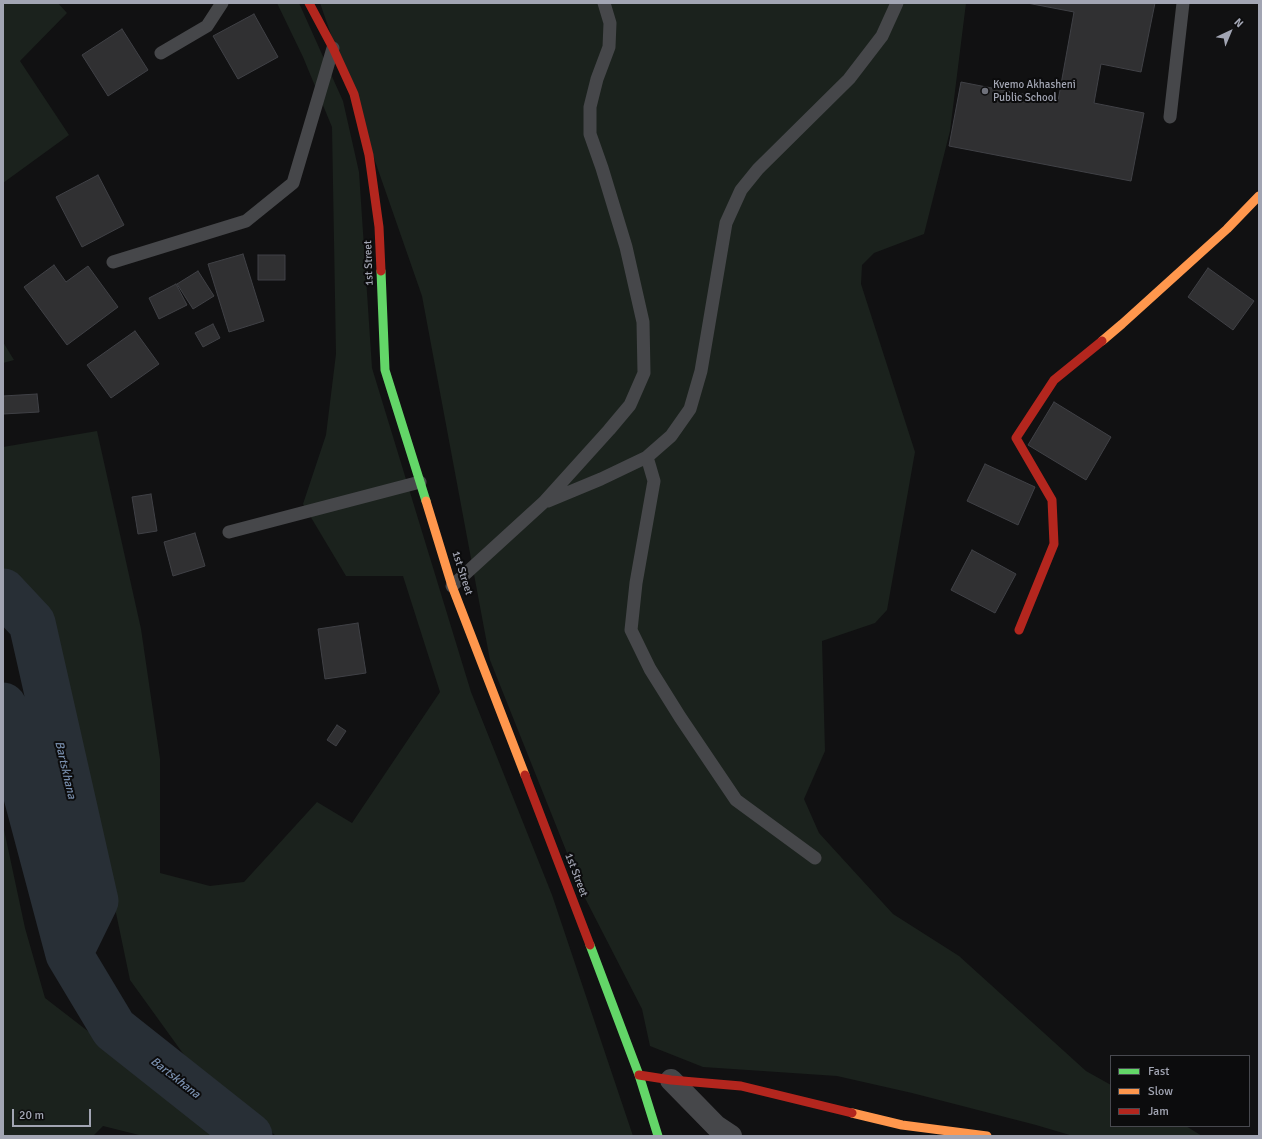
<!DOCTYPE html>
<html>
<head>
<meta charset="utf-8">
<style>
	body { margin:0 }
	#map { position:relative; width:1262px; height:1139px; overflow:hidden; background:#111112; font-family:Signika,sans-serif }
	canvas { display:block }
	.frame { position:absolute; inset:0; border:4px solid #a2a5b3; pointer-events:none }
	.legend { position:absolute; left:1110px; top:1055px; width:140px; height:72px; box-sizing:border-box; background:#0c0c0d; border:1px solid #48494f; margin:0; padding:5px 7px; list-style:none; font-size:12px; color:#a2a5b3 }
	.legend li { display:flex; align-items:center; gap:8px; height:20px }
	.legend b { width:20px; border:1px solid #48494f }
	.north { position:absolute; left:1210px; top:12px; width:40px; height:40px; -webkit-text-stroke:3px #0c0c0d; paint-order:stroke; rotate:44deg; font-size:11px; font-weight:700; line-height:16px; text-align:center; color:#a2a5b3 }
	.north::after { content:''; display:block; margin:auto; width:14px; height:18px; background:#a2a5b3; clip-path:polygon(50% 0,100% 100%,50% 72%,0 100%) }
	.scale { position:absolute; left:12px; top:1109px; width:79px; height:18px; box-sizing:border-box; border:2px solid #a2a5b3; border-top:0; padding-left:5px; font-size:12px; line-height:14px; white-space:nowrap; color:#a2a5b3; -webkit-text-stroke:3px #0c0c0d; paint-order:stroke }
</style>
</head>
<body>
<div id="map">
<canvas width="1262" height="1139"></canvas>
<div class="frame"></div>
<ul class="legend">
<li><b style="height:5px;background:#63d668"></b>Fast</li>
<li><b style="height:5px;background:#ff974d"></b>Slow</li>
<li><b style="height:5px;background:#b3261e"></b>Jam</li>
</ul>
<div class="north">N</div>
<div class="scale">20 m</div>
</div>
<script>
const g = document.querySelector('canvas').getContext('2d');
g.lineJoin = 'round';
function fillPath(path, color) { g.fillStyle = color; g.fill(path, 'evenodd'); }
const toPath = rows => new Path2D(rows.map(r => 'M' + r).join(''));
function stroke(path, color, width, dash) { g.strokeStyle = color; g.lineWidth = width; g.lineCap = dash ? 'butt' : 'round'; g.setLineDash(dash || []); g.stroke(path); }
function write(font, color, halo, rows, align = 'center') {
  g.font = font + ' Signika,sans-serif'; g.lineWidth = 4; g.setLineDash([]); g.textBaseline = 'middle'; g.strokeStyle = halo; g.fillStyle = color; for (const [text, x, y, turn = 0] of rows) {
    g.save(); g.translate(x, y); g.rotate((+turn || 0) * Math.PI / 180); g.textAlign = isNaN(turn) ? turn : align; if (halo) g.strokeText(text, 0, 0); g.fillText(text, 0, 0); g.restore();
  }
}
const green = toPath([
	[3,3,58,3,67,13,20,61,69,135,3,183],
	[277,3,299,3,343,101,359,172,372,368,471,692,552,895,633,1136,276,1136,187,1059,130,980,116,913,45,614,3,568,3,447,97,431,141,629,160,759,160,873,210,886,244,882,317,802,352,823,440,692,403,576,346,576,303,504,326,435,336,354,332,127,303,57],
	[320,3,966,3,950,131,924,234,874,253,862,265,861,284,915,452,887,610,875,623,822,641,825,751,804,799,819,833,893,914,959,956,1086,1071,1111,1085,1111,1126,1186,1126,1202,1136,1073,1136,1036,1125,912,1093,837,1076,703,1067,650,1046,642,1009,585,898,490,660,422,296],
	[3,342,14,360,3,363],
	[3,825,25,928,45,998,190,1110,212,1136,143,1136,103,1126,93,1136,3,1136]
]);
const river = toPath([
	[3,592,32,623,95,901,69,954],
	[3,706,69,954,114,1029,249,1136]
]);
const building = toPath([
	[1027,3,1155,3,1141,72,1101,64,1094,103,1144,113,1131,181,949,146,961,82,1058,101,1074,12,1027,3],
	[254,14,278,57,238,79,213,36,254,14],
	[122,29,148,70,108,96,82,55,122,29],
	[98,175,124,225,82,247,56,197,98,175],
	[243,254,264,321,229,332,208,264,243,254],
	[258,255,285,255,285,280,258,280,258,255],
	[54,265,66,282,88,266,118,307,67,345,24,287,54,265],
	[1208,268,1254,301,1233,330,1188,297,1208,268],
	[198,271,214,296,193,309,177,284,198,271],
	[176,284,187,305,159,319,149,298,176,284],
	[213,324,220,338,203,347,195,333,213,324],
	[135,331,159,364,111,398,87,365,135,331],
	[37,394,39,412,3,414,3,396,37,394],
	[1054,402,1111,437,1086,480,1028,445,1054,402],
	[985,464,1035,487,1018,525,967,501,985,464],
	[151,494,157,531,138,534,132,497,151,494],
	[195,533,205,566,173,576,164,542,195,533],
	[972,550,1016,574,995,613,951,590,972,550],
	[358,623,366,673,325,679,318,629,358,623],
	[337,725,346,731,336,746,327,740,337,725]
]);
const lane = toPath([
	[161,53,207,26,222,3],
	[1170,117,1183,3],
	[113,262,246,221,293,183,333,48],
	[647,457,654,481,636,583,631,630,650,669,680,717,736,800,815,858],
	[548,501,601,479,647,457,671,436,690,409,701,371,726,223,741,190,758,169,849,79,882,36,897,3],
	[229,532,420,482],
	[452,586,544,502,609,430,630,405,644,373,643,322,626,247,602,168,590,134,590,107,597,79,609,47,610,23,604,3]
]);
const street = toPath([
	[671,1080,716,1126,731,1136]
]);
const fast = toPath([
	[381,271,385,370,426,501],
	[590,945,639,1075,658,1136]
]);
const slow = toPath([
	[1102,341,1122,324,1227,229,1259,196],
	[426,501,452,586,525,775],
	[852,1113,902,1125,987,1136]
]);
const jam = toPath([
	[309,3,333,48,354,94,369,155,379,227,381,271],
	[1019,630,1054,544,1052,500,1016,438,1054,380,1102,341],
	[525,775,590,945],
	[639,1075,671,1080,741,1086,852,1113]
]);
const markers = [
	[985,91,4,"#6f717b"]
];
const poiNames = [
	["Kvemo Akhasheni",993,85],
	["Public School",993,98]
];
const streetNames = [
	["1st Street",369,263,-92],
	["1st Street",462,573,72],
	["1st Street",576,875,69]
];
const waterNames = [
	["Bartskhana",65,770,77],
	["Bartskhana",175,1078,38]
];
fillPath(green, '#1b221d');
stroke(river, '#282f36', 47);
fillPath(building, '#303032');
stroke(building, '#404146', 1);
stroke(lane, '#46474a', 13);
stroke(street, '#46474a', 22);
stroke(fast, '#63d668', 9);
stroke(slow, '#ff974d', 9);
stroke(jam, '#b3261e', 9);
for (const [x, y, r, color] of markers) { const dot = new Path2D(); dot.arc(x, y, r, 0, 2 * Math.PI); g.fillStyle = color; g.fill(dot); stroke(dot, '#0c0c0d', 1.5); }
write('11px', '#a2a5b3', '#0c0c0d', poiNames, 'left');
write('11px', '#a2a5b3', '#0c0c0d', streetNames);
write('italic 12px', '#798fae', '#0c0c0d', waterNames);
</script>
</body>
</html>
